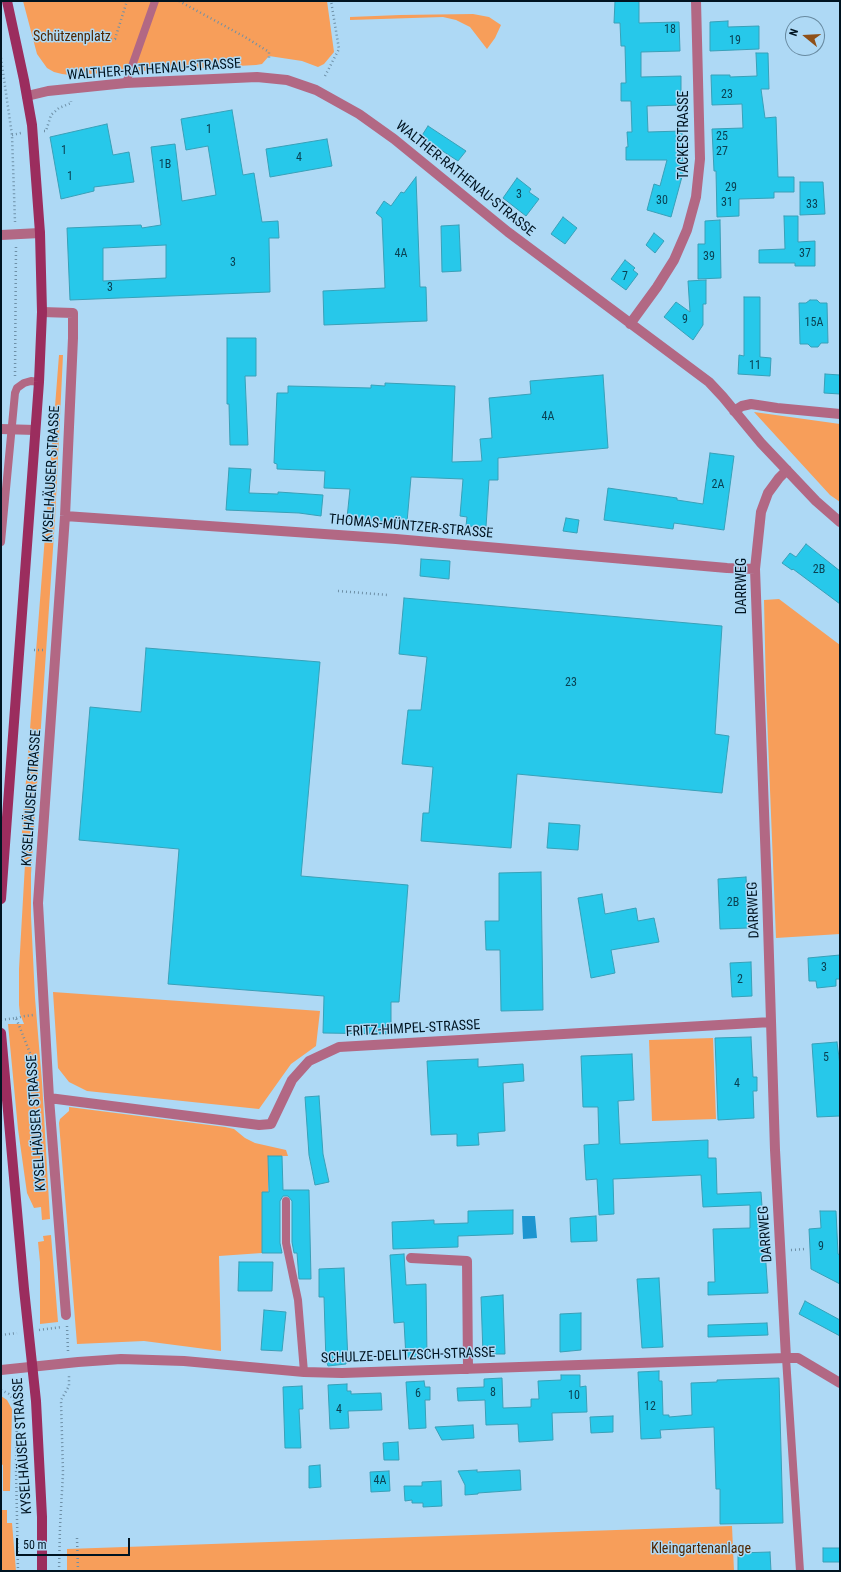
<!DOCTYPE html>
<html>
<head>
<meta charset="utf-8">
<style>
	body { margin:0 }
	#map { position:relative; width:841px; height:1572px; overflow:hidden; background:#aed9f5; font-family:"Roboto Condensed",sans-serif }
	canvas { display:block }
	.frame { position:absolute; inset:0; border:2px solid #001421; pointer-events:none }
	.north { position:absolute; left:785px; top:16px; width:40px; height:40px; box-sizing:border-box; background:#aed9f5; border:1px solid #688aa0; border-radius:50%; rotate:288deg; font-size:11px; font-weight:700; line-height:16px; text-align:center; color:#001421 }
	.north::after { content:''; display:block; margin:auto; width:14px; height:18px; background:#8f5018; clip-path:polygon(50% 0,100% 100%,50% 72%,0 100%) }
	.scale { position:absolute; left:16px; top:1538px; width:114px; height:18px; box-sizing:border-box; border:2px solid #001421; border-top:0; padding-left:5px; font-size:12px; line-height:14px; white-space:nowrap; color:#001421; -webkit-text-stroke:3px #aed9f5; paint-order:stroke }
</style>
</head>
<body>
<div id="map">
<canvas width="841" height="1572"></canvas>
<div class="frame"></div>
<div class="north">N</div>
<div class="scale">50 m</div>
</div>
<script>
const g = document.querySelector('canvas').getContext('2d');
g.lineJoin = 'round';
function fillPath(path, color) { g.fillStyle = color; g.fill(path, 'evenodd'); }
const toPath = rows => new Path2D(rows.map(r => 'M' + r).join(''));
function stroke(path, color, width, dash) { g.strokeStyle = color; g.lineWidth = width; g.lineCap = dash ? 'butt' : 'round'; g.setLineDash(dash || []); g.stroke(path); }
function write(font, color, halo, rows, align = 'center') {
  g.font = font + ' "Roboto Condensed",sans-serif'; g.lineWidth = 3; g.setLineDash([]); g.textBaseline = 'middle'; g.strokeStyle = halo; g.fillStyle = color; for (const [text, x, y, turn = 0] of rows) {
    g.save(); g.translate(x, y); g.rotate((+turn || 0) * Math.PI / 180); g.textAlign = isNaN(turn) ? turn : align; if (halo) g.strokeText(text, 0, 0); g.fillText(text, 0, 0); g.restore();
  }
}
const green = toPath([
	[23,1,327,1,334,52,324,64,318,67,302,61,269,56,262,64,256,65,70,75,62,74,54,72,47,68,37,54],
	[473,14,489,17,501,25,495,38,487,49,470,27,456,20,443,17,350,20,350,17,400,15],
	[59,355,63,355,55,519,31,874,31,916,35,998,42,1082,50,1219,42,1220,41,1207,34,1208,27,1193,18,1129,8,1024,24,1024,20,1014,19,1005,19,969,25,864,21,845],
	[754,412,840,424,840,502,830,495],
	[779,599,840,645,840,934,776,938,766,691,764,600],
	[53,992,320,1011,316,1046,291,1064,259,1109,87,1091,69,1082,58,1068],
	[713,1038,716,1119,652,1121,649,1040],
	[69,1107,225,1127,234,1129,245,1138,255,1143,286,1150,288,1156,268,1156,268,1192,262,1192,262,1253,219,1256,221,1351,144,1341,77,1344,59,1123,60,1119,69,1111],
	[51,1235,58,1322,40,1324,40,1262,38,1242,44,1241,43,1236],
	[1,1396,7,1400,12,1409,10,1491,3,1491,3,1465,1,1464],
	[2,1510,7,1510,7,1523,12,1523,16,1571,1,1571],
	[732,1526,734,1571,67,1571,67,1549]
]);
const water = toPath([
	[522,1216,535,1216,537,1238,523,1239]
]);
const building = toPath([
	[615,1,639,1,639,23,679,22,680,51,641,52,641,77,681,76,681,105,647,106,648,132,682,131,683,173,671,217,647,210,654,184,660,186,667,160,626,160,626,147,628,147,627,132,632,132,631,103,631,101,621,101,621,83,626,83,625,46,621,46,620,23,614,23,615,1],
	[728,21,728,27,759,26,759,49,710,51,710,22,728,21],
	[756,53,768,53,769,89,761,89,765,118,776,117,778,177,794,177,794,192,774,192,774,198,739,199,739,216,717,217,716,171,714,171,712,129,743,128,742,104,712,105,711,75,730,75,730,77,757,76,756,53],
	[232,110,243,175,254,173,262,222,278,221,279,238,269,238,270,292,70,300,67,228,141,225,142,228,161,225,151,147,175,144,182,201,216,195,208,146,186,150,181,119,232,110],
	[166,245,166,278,103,281,103,248,166,245],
	[107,124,113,155,129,152,134,182,94,187,94,191,61,199,50,137,107,124],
	[428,126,466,151,458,161,421,137,428,126],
	[327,139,332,166,270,177,266,149,327,139],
	[416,177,420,287,426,287,427,321,324,325,323,291,385,288,382,218,376,213,384,201,391,206,401,192,404,193,416,177],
	[517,178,531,189,529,192,539,199,526,216,503,198,517,178],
	[800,182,823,182,825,214,800,215,800,182],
	[784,216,798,216,798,242,815,241,815,266,795,266,795,263,759,263,759,250,785,249,784,216],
	[563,217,577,228,565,244,551,234,563,217],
	[720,220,721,278,698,279,698,244,705,244,705,221,720,220],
	[459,225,461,271,442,272,441,226,459,225],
	[654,233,664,241,655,253,646,245,654,233],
	[625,260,635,268,633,270,638,274,626,290,611,279,625,260],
	[706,280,706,304,703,304,703,325,693,340,664,317,676,302,690,312,688,281,706,280],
	[744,297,760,297,760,357,771,358,770,376,738,374,739,355,744,356,744,297],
	[810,300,817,300,820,303,827,303,828,343,821,343,818,347,811,347,808,344,800,344,799,303,806,303,810,300],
	[227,338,256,338,256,376,245,376,248,445,230,445,229,404,227,404,227,338],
	[825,374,840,375,840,394,824,393,825,374],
	[603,375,608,448,498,458,498,480,489,480,486,527,466,526,467,517,460,516,463,479,411,477,407,522,392,520,392,522,347,518,350,489,324,488,325,471,277,469,277,464,274,463,277,393,288,393,288,386,371,388,371,385,385,386,385,383,455,386,452,462,482,461,480,439,492,438,489,398,531,394,530,381,603,375],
	[710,453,734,456,724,530,674,523,673,529,604,520,608,488,677,498,677,500,703,504,710,453],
	[229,468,251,469,249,493,278,494,278,492,323,495,321,516,299,513,226,510,229,468],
	[566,518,579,520,577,533,563,531,566,518],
	[806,544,840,571,840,604,793,569,792,570,782,563,790,553,796,557,806,544],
	[421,559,450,561,449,579,420,576,421,559],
	[404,598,722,626,715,734,729,736,722,793,517,774,511,848,421,841,423,813,429,813,433,767,402,764,408,710,421,710,427,657,399,654,404,598],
	[146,648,320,662,301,876,408,885,399,1002,391,1002,391,1034,323,1033,324,996,168,984,179,849,79,840,90,707,141,712,146,648],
	[549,823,580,825,578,850,547,848,549,823],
	[541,872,543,1010,501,1011,500,950,486,950,485,921,499,921,499,873,541,872],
	[746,877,749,928,720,929,718,879,746,877],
	[602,894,605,914,636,908,638,921,654,918,659,942,611,950,615,973,591,978,578,898,602,894],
	[840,955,840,979,836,979,836,986,817,988,816,981,809,981,808,958,840,955],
	[751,962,752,996,732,997,730,963,751,962],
	[751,1037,753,1077,757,1077,757,1091,753,1091,754,1118,718,1120,715,1038,751,1037],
	[837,1042,840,1065,840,1116,817,1117,812,1044,837,1042],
	[632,1054,634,1100,618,1101,620,1144,708,1140,708,1158,716,1158,717,1194,761,1192,768,1293,708,1295,708,1282,715,1282,713,1229,750,1228,750,1205,703,1207,701,1175,613,1179,614,1214,599,1215,597,1179,586,1180,584,1145,599,1144,598,1107,583,1107,581,1056,632,1054],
	[478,1059,478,1067,523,1064,524,1081,503,1083,505,1131,478,1133,479,1145,457,1146,457,1134,431,1135,427,1061,478,1059],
	[319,1096,323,1154,329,1182,315,1185,309,1155,305,1097,319,1096],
	[268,1156,282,1156,283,1190,309,1190,311,1279,299,1279,297,1253,294,1253,292,1242,292,1201,288,1196,283,1196,280,1201,280,1243,282,1253,262,1253,262,1192,269,1192,268,1156],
	[513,1210,513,1234,458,1236,458,1247,393,1249,392,1222,434,1220,434,1224,468,1223,468,1211,513,1210],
	[820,1211,836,1211,838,1254,840,1255,840,1284,811,1269,809,1229,821,1228,820,1211],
	[596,1216,597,1241,571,1242,570,1218,596,1216],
	[404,1254,406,1285,426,1284,427,1356,406,1358,404,1322,394,1323,390,1255,404,1254],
	[239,1262,273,1262,272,1291,238,1291,239,1262],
	[344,1268,348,1362,346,1362,346,1364,328,1366,327,1363,326,1363,324,1297,319,1297,319,1269,344,1268],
	[659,1278,663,1347,642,1348,637,1279,659,1278],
	[503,1295,505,1354,483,1354,481,1297,503,1295],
	[805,1301,840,1320,840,1336,799,1314,805,1301],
	[264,1310,286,1312,282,1351,261,1350,264,1310],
	[581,1313,581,1350,560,1352,560,1314,581,1313],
	[767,1323,768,1335,708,1337,708,1325,767,1323],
	[659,1371,659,1381,662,1381,663,1415,669,1415,669,1417,692,1415,691,1383,717,1382,717,1380,779,1378,783,1523,720,1524,720,1489,716,1489,714,1427,660,1430,661,1438,641,1439,638,1372,659,1371],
	[561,1375,580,1375,580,1387,586,1386,587,1412,552,1413,553,1440,519,1442,518,1424,486,1425,485,1400,458,1401,457,1388,484,1387,484,1379,502,1378,503,1408,531,1407,531,1399,539,1399,538,1381,561,1380,561,1375],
	[424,1381,425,1387,430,1387,430,1400,425,1400,426,1428,409,1429,406,1382,424,1381],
	[347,1384,347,1391,351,1391,351,1394,381,1393,382,1410,348,1411,349,1428,330,1429,328,1385,347,1384],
	[302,1386,303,1409,299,1409,301,1448,285,1448,283,1387,302,1386],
	[613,1416,613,1432,591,1433,590,1417,613,1416],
	[473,1425,474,1438,442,1440,435,1427,473,1425],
	[398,1442,399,1460,384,1460,383,1443,398,1442],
	[320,1465,321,1487,309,1488,309,1466,320,1465],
	[477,1470,477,1472,520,1470,521,1490,478,1493,478,1494,465,1495,465,1485,458,1471,477,1470],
	[389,1471,390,1491,371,1492,370,1472,389,1471],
	[441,1481,442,1506,423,1507,423,1503,412,1503,412,1500,405,1501,404,1486,422,1486,422,1482,441,1481],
	[823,1548,840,1548,840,1562,823,1562,823,1548],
	[770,1552,771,1571,738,1571,738,1553,770,1552]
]);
const path = toPath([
	[179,1,245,37,269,52,269,59],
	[107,40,115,39,127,1],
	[1,58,12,135,15,222],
	[325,76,339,49,331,1],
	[44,131,46,131,51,115,59,108,71,103,71,101],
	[12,135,21,133],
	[15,376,16,245],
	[338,591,388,595],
	[34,650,43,650],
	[16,1018,25,1016,33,1015],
	[1,1020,16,1018,34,1063],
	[791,1250,805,1249],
	[67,1326,68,1351],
	[39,1330,62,1327],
	[1,1335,17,1333],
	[1,1390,9,1394,14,1400,17,1414,16,1466,18,1571],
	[77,1538,78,1571],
	[59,1571,60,1527,63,1473,61,1400,69,1386,69,1374]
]);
const lane = toPath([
	[126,83,155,1],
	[1,542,15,393,17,388,24,383,31,381,39,382],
	[286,1201,286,1243,298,1300,304,1372],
	[786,1358,800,1571]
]);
const street = toPath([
	[27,96,48,91,126,83,257,77,287,80,316,90,359,114,394,139,508,232,709,382,723,397,761,443,816,501,840,522],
	[1,235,40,233],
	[42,312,73,313,73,338,65,516,38,903,49,1098,66,1315],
	[630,324,657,287,674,260,687,230,696,197,700,159,696,1],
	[734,411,742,406,751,404,777,408,840,414],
	[1,429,35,430],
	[65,516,396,539,727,568,755,569],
	[49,1098,259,1125,271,1124,292,1080,309,1061,339,1047,771,1022],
	[411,1258,467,1261,468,1369],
	[786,1358,775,1150,767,892,755,569,761,512,768,493,779,478,787,470],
	[1,1370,78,1362,121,1359,184,1361,304,1372,342,1373,786,1358,798,1358,840,1383]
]);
const secondary = toPath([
	[1,899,39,382,42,312,40,233,32,125,24,80,7,1],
	[1,1033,24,1289,36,1401,42,1517,42,1571]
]);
const numberNames = [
	["18",670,30],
	["19",735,41],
	["23",727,95],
	["1",209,130],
	["25",722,137],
	["1",64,151],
	["27",722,152],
	["4",299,158],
	["1B",165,165],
	["1",70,177],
	["29",731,188],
	["3",519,195],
	["30",662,201],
	["31",727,203],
	["33",812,205],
	["4A",401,254],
	["37",805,254],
	["39",709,257],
	["3",233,263],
	["7",625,277],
	["3",110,288],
	["9",685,320],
	["15A",814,323],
	["11",755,366],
	["4A",548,417],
	["2A",718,485],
	["2B",819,570],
	["23",571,683],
	["2B",733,903],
	["3",824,968],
	["2",740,980],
	["5",826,1058],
	["4",737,1084],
	["9",821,1247],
	["8",493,1393],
	["6",418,1394],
	["10",574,1396],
	["12",650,1407],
	["4",339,1410],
	["4A",380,1481]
];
const parkNames = [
	["Schützenplatz",72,37],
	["Kleingartenanlage",701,1549]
];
const streetNames = [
	["WALTHER-RATHENAU-STRASSE",154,70,-4],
	["TACKESTRASSE",684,135,-90],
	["WALTHER-RATHENAU-STRASSE",465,179,39],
	["KYSELHÄUSER STRASSE",52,474,-87],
	["THOMAS-MÜNTZER-STRASSE",411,527,5],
	["DARRWEG",742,586,-90],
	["KYSELHÄUSER STRASSE",32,798,-86],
	["DARRWEG",754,910,-92],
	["FRITZ-HIMPEL-STRASSE",413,1029,-3],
	["KYSELHÄUSER STRASSE",37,1123,-94],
	["DARRWEG",766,1234,-94],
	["SCHULZE-DELITZSCH-STRASSE",408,1356,-2],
	["KYSELHÄUSER STRASSE",23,1446,-94]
];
fillPath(green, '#f79e5a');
fillPath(water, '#1d95d0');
fillPath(building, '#27c8ea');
stroke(building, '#38a0b8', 1);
stroke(path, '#6e90a7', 2.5, [1, 3]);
stroke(lane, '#b26884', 8);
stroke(street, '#b26884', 10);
stroke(secondary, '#9b2d5e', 10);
write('12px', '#0a4153', null, numberNames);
write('14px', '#4f2600', '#aed9f5', parkNames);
write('14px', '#001421', '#aed9f5', streetNames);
</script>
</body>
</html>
